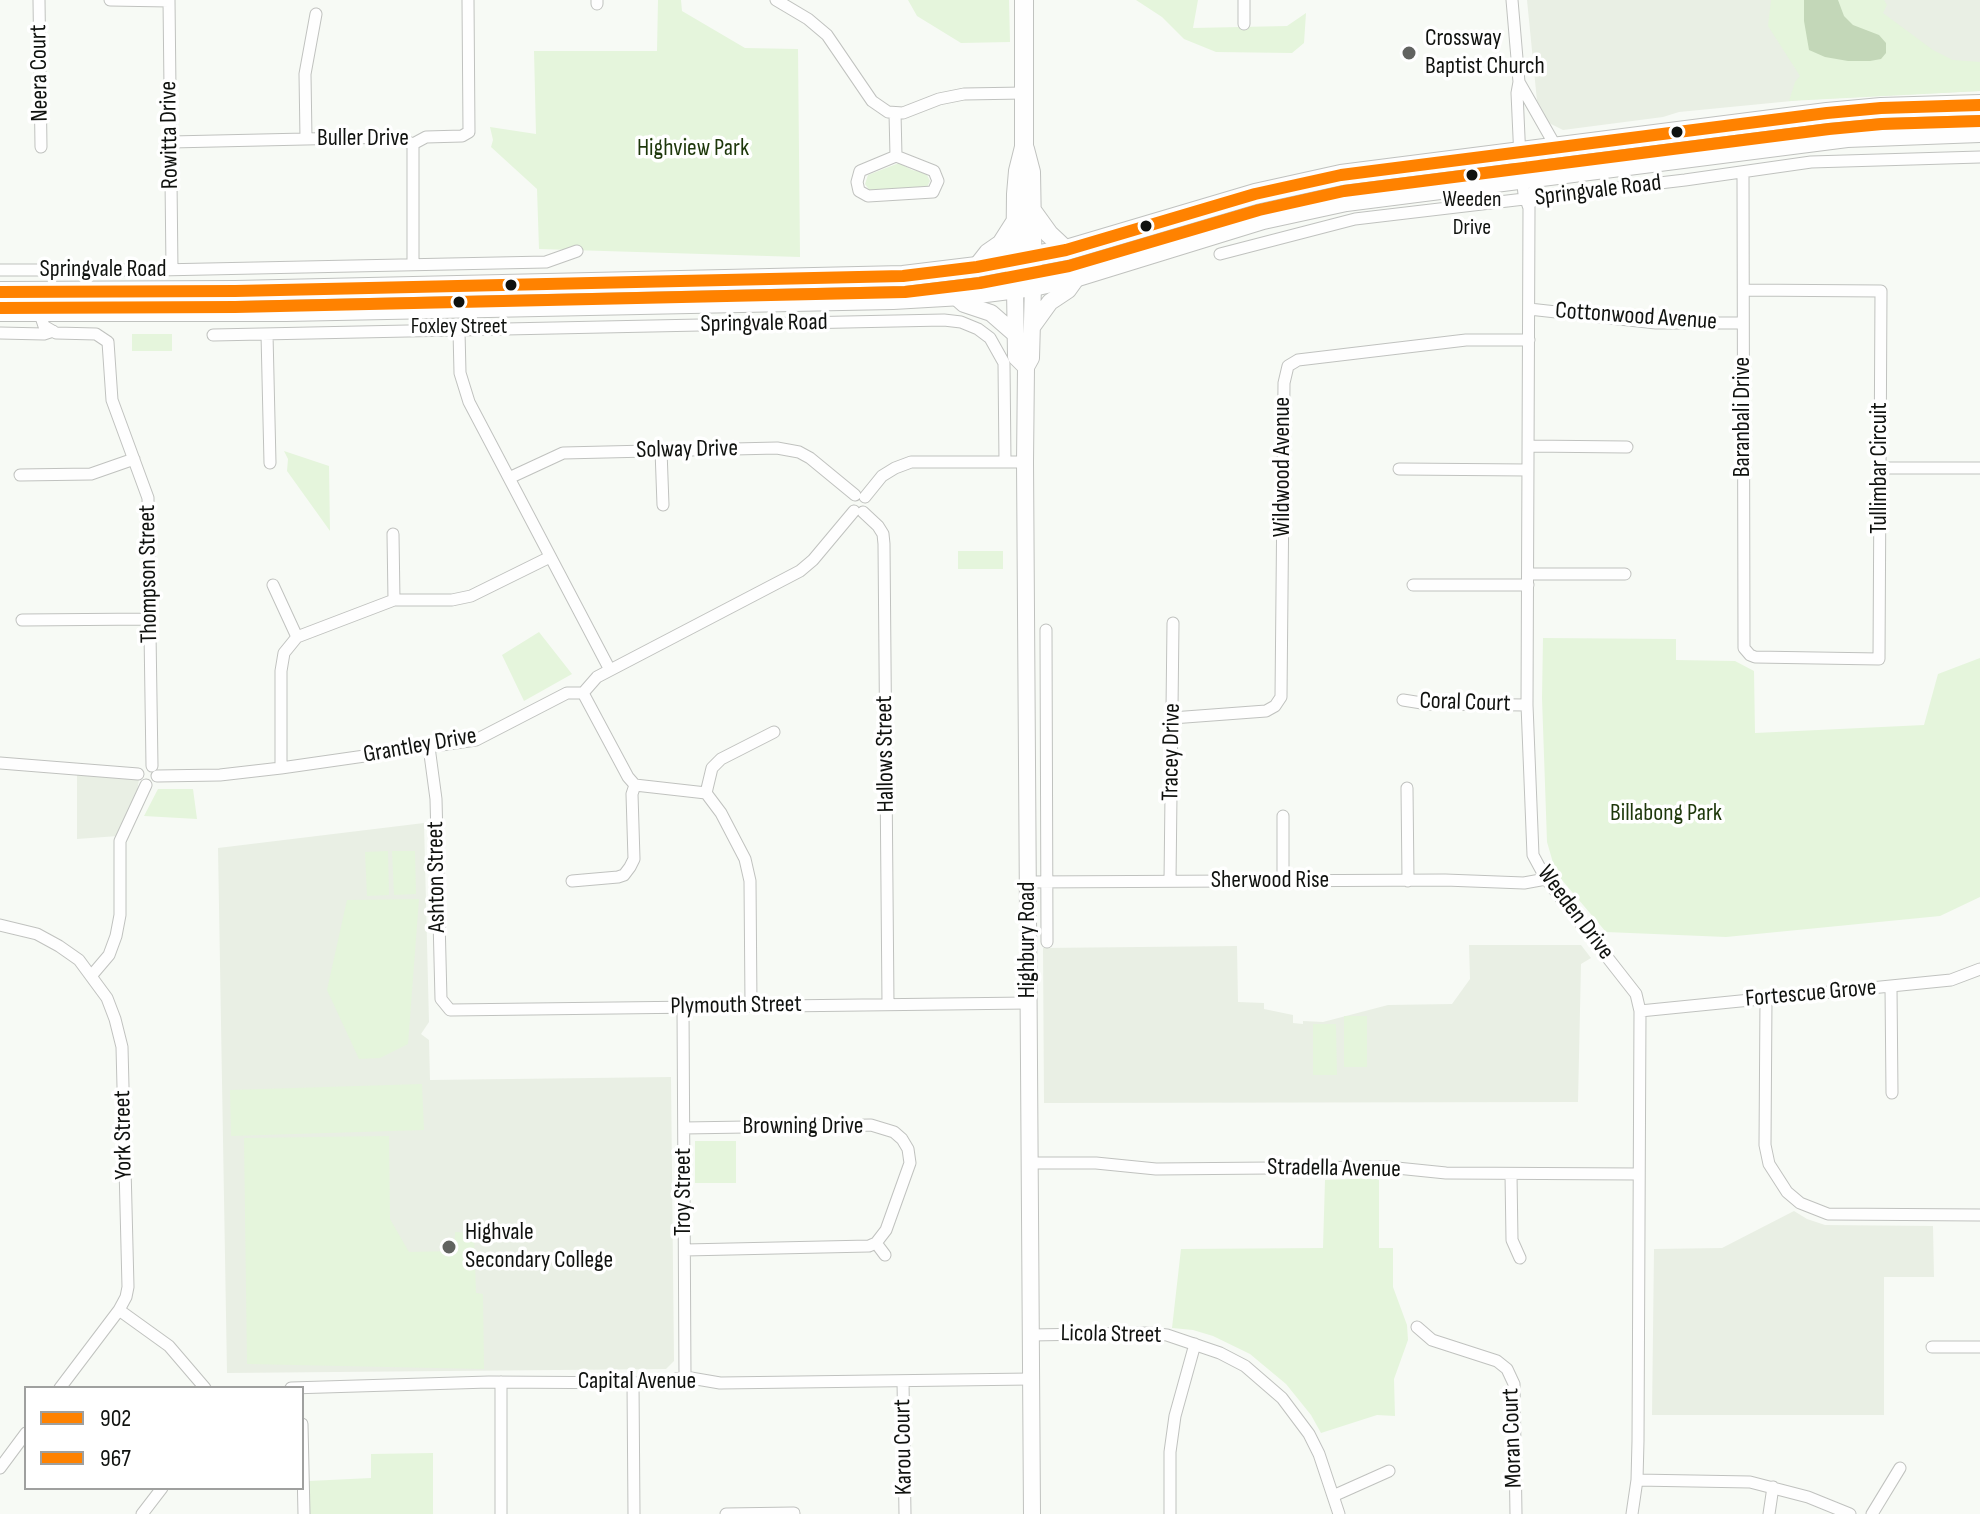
<!DOCTYPE html>
<html>
<head>
<meta charset="utf-8">
<style>
	body { margin:0 }
	#map { position:relative; width:1980px; height:1514px; overflow:hidden; background:#f7faf5; font-family:"Sofia Sans Condensed",sans-serif }
	canvas { display:block }
	.legend { position:absolute; left:24px; top:1386px; width:280px; height:104px; box-sizing:border-box; background:#fff; border:2px solid #9fa09f; margin:0; padding:10px 14px; list-style:none; font-size:24px; color:#10120f }
	.legend li { display:flex; align-items:center; gap:16px; height:40px }
	.legend b { width:40px; border:2px solid #9fa09f }
</style>
</head>
<body>
<div id="map">
<canvas width="1980" height="1514"></canvas>
<ul class="legend">
<li><b style="height:10px;background:#ff8200"></b>902</li>
<li><b style="height:10px;background:#ff8200"></b>967</li>
</ul>
</div>
<script>
const g = document.querySelector('canvas').getContext('2d');
g.lineJoin = 'round';
function fillPath(path, color) { g.fillStyle = color; g.fill(path, 'evenodd'); }
const toPath = rows => new Path2D(rows.map(r => 'M' + r).join(''));
function stroke(path, color, width, dash) { g.strokeStyle = color; g.lineWidth = width; g.lineCap = dash ? 'butt' : 'round'; g.setLineDash(dash || []); g.stroke(path); }
function write(font, color, halo, rows, align = 'center') {
  g.font = font + ' "Sofia Sans Condensed",sans-serif'; g.lineWidth = 7; g.setLineDash([]); g.textBaseline = 'middle'; g.strokeStyle = halo; g.fillStyle = color; for (const [text, x, y, turn = 0] of rows) {
    g.save(); g.translate(x, y); g.rotate((+turn || 0) * Math.PI / 180); g.textAlign = isNaN(turn) ? turn : align; if (halo) g.strokeText(text, 0, 0); g.fillText(text, 0, 0); g.restore();
  }
}
const built = toPath([
	[1527,0,1980,0,1980,91,1802,100,1679,112,1663,117,1563,130,1549,123,1537,101],
	[77,773,139,780,137,791,118,836,77,839],
	[424,823,429,1022,421,1034,429,1040,430,1080,671,1077,674,1361,666,1369,227,1373,218,848],
	[1469,945,1581,945,1591,958,1581,964,1578,1102,1044,1103,1043,948,1237,946,1238,1002,1264,1003,1264,1009,1293,1015,1293,1023,1303,1024,1303,1021,1323,1022,1388,1005,1452,1004,1470,979],
	[1794,1211,1807,1219,1825,1225,1933,1226,1934,1277,1884,1277,1884,1415,1652,1415,1654,1249,1722,1248]
]);
const green = toPath([
	[658,0,681,0,682,11,745,48,798,49,800,257,539,249,537,189,491,147,493,140,490,127,536,134,534,51,657,51],
	[908,0,1009,0,1010,42,961,43,917,16],
	[1136,0,1198,0,1193,28,1287,26,1306,13,1304,43,1292,53,1216,52,1184,39,1162,17],
	[1771,0,1884,0,1887,5,1883,13,1933,50,1953,60,1980,62,1980,91,1789,101,1795,82,1800,76,1768,26],
	[899,163,912,170,926,173,930,181,926,189,870,191,865,184,868,175],
	[132,334,172,334,172,351,132,351],
	[284,451,329,466,330,531,287,471,288,459],
	[958,551,1003,551,1003,569,958,569],
	[539,632,572,674,524,701,502,655],
	[1543,638,1676,639,1676,660,1735,661,1754,671,1755,733,1924,725,1938,674,1980,658,1980,897,1940,916,1726,937,1606,932,1556,873,1547,842,1542,698],
	[158,789,193,789,197,819,144,816],
	[388,851,389,895,367,896,365,852],
	[415,851,416,894,394,895,392,851],
	[419,899,408,1044,380,1058,359,1059,327,990,347,900],
	[1344,1016,1367,1016,1367,1067,1344,1067],
	[1313,1024,1336,1024,1337,1075,1313,1075],
	[422,1084,424,1130,231,1136,230,1090],
	[389,1136,390,1219,409,1252,454,1251,455,1232,474,1233,476,1293,483,1294,484,1369,247,1364,244,1138],
	[695,1141,736,1141,736,1183,695,1183],
	[1379,1178,1379,1248,1393,1248,1393,1287,1407,1325,1408,1340,1394,1379,1395,1416,1377,1415,1321,1433,1311,1415,1286,1384,1250,1354,1213,1336,1193,1330,1172,1328,1181,1249,1323,1248,1325,1180],
	[433,1453,433,1514,310,1514,309,1481,371,1478,371,1454]
]);
const water = toPath([
	[1804,0,1838,0,1844,16,1853,25,1879,35,1886,43,1886,53,1881,59,1870,61,1848,61,1825,57,1809,50,1804,21]
]);
const street = toPath([
	[39,0,41,147],
	[110,0,169,1],
	[169,0,172,269],
	[597,0,597,4],
	[776,0,808,19,827,35,872,101,888,112,903,113,939,99,964,94,1024,93],
	[1244,0,1244,24],
	[1512,0,1519,82,1517,93,1520,159,1524,194,1529,208,1527,705,1533,855,1546,879,1636,994,1640,1011,1638,1441,1637,1480,1632,1514],
	[1519,82,1556,147],
	[895,113,896,156],
	[306,139,305,74,316,14],
	[171,142,395,137,413,144],
	[413,144,426,137,462,136,469,132,468,0],
	[413,144,413,264],
	[896,156,934,171,938,181,933,192,868,196,859,191,857,182,860,171,896,156],
	[1743,172,1744,648,1750,655,1755,657,1879,659,1881,291,1744,290],
	[1530,204,1536,184,1531,150],
	[1220,254,1355,219,1685,180,1811,162,1980,157],
	[0,270,159,270,546,262,577,251],
	[1529,309,1656,323,1743,323],
	[39,311,44,326,56,333,96,334,108,342,112,400,148,498,152,766],
	[459,331,460,373,469,402,610,670],
	[0,333,44,334,53,331],
	[267,334,270,463],
	[213,335,944,320,961,322,978,329,990,338,1004,363,1005,462],
	[1528,446,1627,447],
	[661,450,663,505],
	[1879,468,1980,468],
	[1399,469,1528,470],
	[20,475,91,474,134,459],
	[509,478,563,453,777,448,799,452,810,458,855,495],
	[865,497,882,476,895,468,911,462,1025,462],
	[863,512,878,526,883,534,884,544,888,1004],
	[393,534,394,600],
	[1529,574,1625,574],
	[273,585,297,637],
	[1413,585,1528,585],
	[22,620,150,619],
	[1046,630,1047,942],
	[583,693,628,777,635,785,706,793,721,813,745,859,750,881,751,1005],
	[1403,700,1428,704,1527,705],
	[1172,718,1266,711,1275,706,1281,697,1284,383,1288,366,1298,360,1466,340,1529,340],
	[429,747,436,799,441,999,450,1010,1028,1003],
	[0,763,138,774],
	[281,768,281,671,284,653,297,637,394,600,452,600,471,596,550,557],
	[157,776,220,775,281,768,476,740,567,693,583,693,597,677,800,571,813,560,854,511],
	[1407,788,1408,881],
	[706,793,712,768,721,759,774,732],
	[572,881,618,877,624,875,630,867,634,859,632,794,635,785],
	[1170,881,1173,623],
	[1283,881,1283,816],
	[1028,882,1445,880,1524,883,1546,879],
	[0,925,37,934,59,946,79,960,107,998,115,1019,122,1047,128,1287,126,1297,119,1310,60,1388],
	[92,975,109,955,116,936,120,915,120,841,146,785],
	[1891,987,1892,1093],
	[1766,998,1765,1145,1769,1164,1787,1192,1800,1203,1828,1214,1980,1215],
	[683,1007,685,1377],
	[1640,1011,1951,980,1980,969],
	[684,1128,871,1125,894,1132,902,1139,908,1149,910,1163,886,1230,876,1243,869,1246,685,1250],
	[1029,1163,1096,1163,1156,1169,1387,1167,1446,1173,1639,1174],
	[1511,1174,1512,1240,1520,1258],
	[876,1243,885,1255],
	[119,1310,169,1346,205,1388],
	[1417,1327,1432,1340,1497,1361,1507,1369,1514,1384,1516,1514],
	[1031,1335,1149,1333,1167,1335,1220,1353,1245,1366,1282,1398,1309,1434,1319,1454,1339,1514],
	[1932,1347,1980,1347],
	[903,1381,905,1514],
	[633,1382,634,1514],
	[291,1388,489,1382,657,1383,685,1377,720,1383,1031,1379],
	[302,1424,304,1514],
	[0,1468,26,1433],
	[1637,1480,1750,1482,1808,1497,1850,1514],
	[1333,1496,1389,1471],
	[142,1514,162,1488],
	[501,1514,501,1382],
	[726,1514,794,1513],
	[1170,1514,1170,1452,1175,1416,1195,1344],
	[1769,1514,1773,1487],
	[1872,1514,1900,1468]
]);
const secondary = toPath([
	[1015,288,1016,357,1026,367],
	[955,296,964,304,991,313,1015,334],
	[1032,327,1050,302,1068,290,1078,276],
	[1032,1514,1025,462,1026,367,1031,358,1033,286]
]);
const primary = toPath([
	[1025,149,1031,172,1033,286],
	[1031,209,1049,234,1066,250],
	[977,267,988,253,1001,244,1015,222],
	[1015,288,1016,194,1018,171,1024,147,1024,0]
]);
const highway = toPath([
	[0,292,235,291,903,276,977,267,1066,250,1255,194,1341,175,1827,113,1881,108,1980,105],
	[0,311,286,311,893,299,962,295,1033,286,1078,276,1263,219,1346,201,1847,137,1980,132]
]);
const bus1 = toPath([
	[0,292,235,291,903,276,977,267,1066,250,1255,194,1341,175,1827,113,1881,108,1980,105]
]);
const bus2 = toPath([
	[0,308,235,307,905,292,980,283,1069,266,1259,210,1344,191,1829,129,1882,124,1980,121]
]);
const markers = [
	[1409,53,8,"#616360"],
	[1677,132,7,"#10120f"],
	[1472,175,7,"#10120f"],
	[1146,226,7,"#10120f"],
	[511,285,7,"#10120f"],
	[459,302,7,"#10120f"],
	[449,1247,8,"#616360"]
];
const busNames = [
	["Weeden",1472,200],
	["Drive",1472,228],
	["Foxley Street",459,327]
];
const poiNames = [
	["Crossway",1425,39],
	["Baptist Church",1425,67],
	["Highvale",465,1233],
	["Secondary College",465,1261]
];
const streetNames = [
	["Neera Court",40,73,-91],
	["Rowitta Drive",170,135,-91],
	["Buller Drive",363,139],
	["Springvale Road",1598,191,-7],
	["Springvale Road",103,270],
	["Cottonwood Avenue",1636,317,4],
	["Springvale Road",764,324,-1],
	["Baranbali Drive",1743,417,-90],
	["Solway Drive",687,450,-1],
	["Wildwood Avenue",1283,467,-90],
	["Tullimbar Circuit",1880,468,-90],
	["Thompson Street",149,574,-91],
	["Coral Court",1465,703,2],
	["Grantley Drive",420,746,-10],
	["Tracey Drive",1172,752,-89],
	["Hallows Street",886,754,-91],
	["Ashton Street",437,877,-91],
	["Sherwood Rise",1270,881],
	["Weeden Drive",1575,913,53],
	["Highbury Road",1028,940,-90],
	["Fortescue Grove",1811,994,-5],
	["Plymouth Street",736,1006,-1],
	["Browning Drive",803,1127],
	["York Street",124,1135,-91],
	["Stradella Avenue",1334,1169,1],
	["Troy Street",684,1192,-90],
	["Licola Street",1111,1335,1],
	["Capital Avenue",637,1382],
	["Moran Court",1513,1438,-92],
	["Karou Court",904,1447,-91]
];
const parkNames = [
	["Highview Park",693,149],
	["Billabong Park",1666,814]
];
fillPath(built, '#e9efe4');
fillPath(green, '#e5f5dc');
fillPath(water, '#c3d7b8');
stroke(street, '#c0c2bf', 13);
stroke(secondary, '#c0c2bf', 18);
stroke(primary, '#c0c2bf', 20);
stroke(highway, '#c0c2bf', 22);
stroke(street, '#fefefe', 11);
stroke(secondary, '#fefefe', 16);
stroke(primary, '#fefefe', 18);
stroke(highway, '#fefefe', 20);
stroke(bus1, '#ff8200', 12);
stroke(bus2, '#ff8200', 12);
for (const [x, y, r, color] of markers) { const dot = new Path2D(); dot.arc(x, y, r, 0, 2 * Math.PI); g.fillStyle = color; g.fill(dot); stroke(dot, '#fff', 3); }
write('22px', '#10120f', '#fff', busNames);
write('24px', '#10120f', '#fff', poiNames, 'left');
write('24px', '#10120f', '#fff', streetNames);
write('24px', '#1d370a', '#fff', parkNames);
</script>
</body>
</html>
